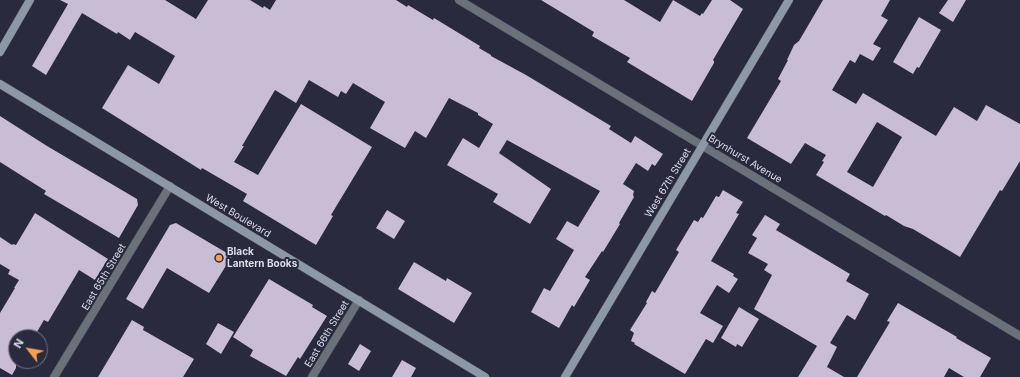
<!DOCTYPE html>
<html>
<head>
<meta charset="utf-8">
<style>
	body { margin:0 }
	#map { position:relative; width:1020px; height:377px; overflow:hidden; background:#292a3e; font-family:Inter,sans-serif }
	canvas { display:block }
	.north { position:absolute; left:8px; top:329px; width:40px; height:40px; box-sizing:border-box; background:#292a3e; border:1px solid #707183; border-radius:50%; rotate:301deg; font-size:11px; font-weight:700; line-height:16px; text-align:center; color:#dbdcea }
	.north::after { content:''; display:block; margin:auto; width:14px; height:18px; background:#fb9e50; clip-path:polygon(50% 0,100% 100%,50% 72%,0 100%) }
</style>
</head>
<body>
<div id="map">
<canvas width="1020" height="377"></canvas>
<div class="north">N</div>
</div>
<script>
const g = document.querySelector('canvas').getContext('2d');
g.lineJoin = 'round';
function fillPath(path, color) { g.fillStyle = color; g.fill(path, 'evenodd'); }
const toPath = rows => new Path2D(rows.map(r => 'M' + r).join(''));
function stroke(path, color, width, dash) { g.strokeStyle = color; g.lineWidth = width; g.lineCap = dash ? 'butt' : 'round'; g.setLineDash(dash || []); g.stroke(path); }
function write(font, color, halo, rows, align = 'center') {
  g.font = font + ' Inter,sans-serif'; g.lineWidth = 4; g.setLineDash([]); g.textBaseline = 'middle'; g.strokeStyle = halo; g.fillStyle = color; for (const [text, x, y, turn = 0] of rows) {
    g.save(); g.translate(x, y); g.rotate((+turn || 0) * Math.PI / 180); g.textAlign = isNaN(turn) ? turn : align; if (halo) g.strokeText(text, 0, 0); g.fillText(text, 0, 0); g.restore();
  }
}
const building = toPath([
	[60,0,165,0,196,19,208,0,250,0,263,8,264,6,270,10,276,0,396,0,407,7,408,5,433,20,434,18,480,46,479,48,491,55,491,56,526,75,611,126,609,129,631,143,635,136,663,154,655,166,652,164,648,171,636,163,623,184,634,191,633,195,634,197,619,223,620,224,603,252,602,251,585,277,590,280,587,285,574,307,572,305,559,328,531,312,544,288,550,291,574,250,556,239,567,221,578,227,600,191,507,140,499,153,551,189,530,224,493,202,498,194,447,165,463,138,479,148,493,124,478,115,478,113,449,98,426,138,415,131,405,148,370,128,385,102,353,83,346,94,341,91,338,97,309,80,296,103,275,90,242,146,244,146,234,162,258,175,301,104,372,147,331,215,333,216,316,245,243,201,247,194,202,168,201,170,102,108,128,65,159,84,175,56,135,32,130,40,118,32,117,34,82,13,46,75,32,66,68,4],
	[541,0,624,0,660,22,673,0,700,16,702,13,703,14,712,0,730,0,743,9,713,60,714,61,714,63,692,101,627,62,630,58,592,36,594,32],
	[823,0,890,0,881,16,888,20,873,44,881,48,873,61,860,54,855,63,850,60,832,90,856,104,863,93,936,136,954,107,977,121,986,105,1020,124,1020,161,1002,191,1000,190,960,257,913,229,904,226,886,215,885,216,816,175,824,162,822,161,826,155,805,143,791,164,747,138,781,81,778,79,788,60,787,60,794,45,799,41],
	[877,122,902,137,873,187,847,172],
	[948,0,966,0,953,22,939,13],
	[919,17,941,30,919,68,917,67,913,74,893,62],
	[0,116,47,146,137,199,138,205,119,238,44,194,46,191,0,162],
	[723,190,743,202,736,213,739,214,711,261,734,274,733,276,738,279,729,293,717,285,700,313,723,326,713,343,706,339,685,374,634,344,635,343,631,341,634,333,630,330,647,303,646,302,652,291,655,293,679,252,676,250,694,220,698,222,701,217,703,218,716,196,719,197],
	[387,210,405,221,394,239,376,228],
	[35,213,108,259,95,280,79,270,48,322,44,320,34,337,16,337,16,368,12,375,0,368,0,313,15,288,14,288,19,280,8,274,10,270,0,264,0,237,12,245,13,244,16,245],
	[765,215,780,224,776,230,850,274,846,281,869,294,855,320,847,315,830,343,837,347,827,367,844,377,798,377,817,346,754,309,772,275,764,270,768,264,748,253,757,238,752,235],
	[176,223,232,256,209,293,167,268,143,309,126,299,170,225],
	[414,262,446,281,447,278,472,293,454,323,398,289],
	[269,279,313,305,312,307,327,316,300,359,298,357,286,376,250,356,253,350,233,337],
	[898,303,957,337,956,338,991,358,980,377,964,377,949,368,944,377,857,377,890,322,887,321],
	[739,307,759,319,742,347,737,344,736,347,721,338],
	[132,320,144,327,143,330,194,359,183,377,98,377],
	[218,323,234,332,221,354,206,344],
	[360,344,371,351,359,371,348,364],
	[402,360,416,368,411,377,392,377]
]);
const street = toPath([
	[459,0,1020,336],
	[54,377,170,186],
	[312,377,359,300]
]);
const secondary = toPath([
	[0,52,30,0],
	[0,84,485,377],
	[565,377,789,0]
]);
const markers = [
	[219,258,4,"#fb9e50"]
];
const streetNames = [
	["Brynhurst Avenue",745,159,31],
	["West 67th Street",668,183,-59],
	["West Boulevard",238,216,31],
	["East 65th Street",104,277,-59],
	["East 66th Street",327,334,-59]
];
const poiNames = [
	["Black",227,252],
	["Lantern Books",227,264]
];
fillPath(building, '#c9bcd5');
stroke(street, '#45465a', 9);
stroke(secondary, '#45465a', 9);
stroke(street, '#6a717a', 8);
stroke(secondary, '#8c98a6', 8);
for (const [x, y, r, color] of markers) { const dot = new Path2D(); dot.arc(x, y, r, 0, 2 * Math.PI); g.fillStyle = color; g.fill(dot); stroke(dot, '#292a3e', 1.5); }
write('10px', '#dbdcea', '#292a3e', streetNames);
write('bold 10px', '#dbdcea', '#292a3e', poiNames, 'left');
</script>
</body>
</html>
